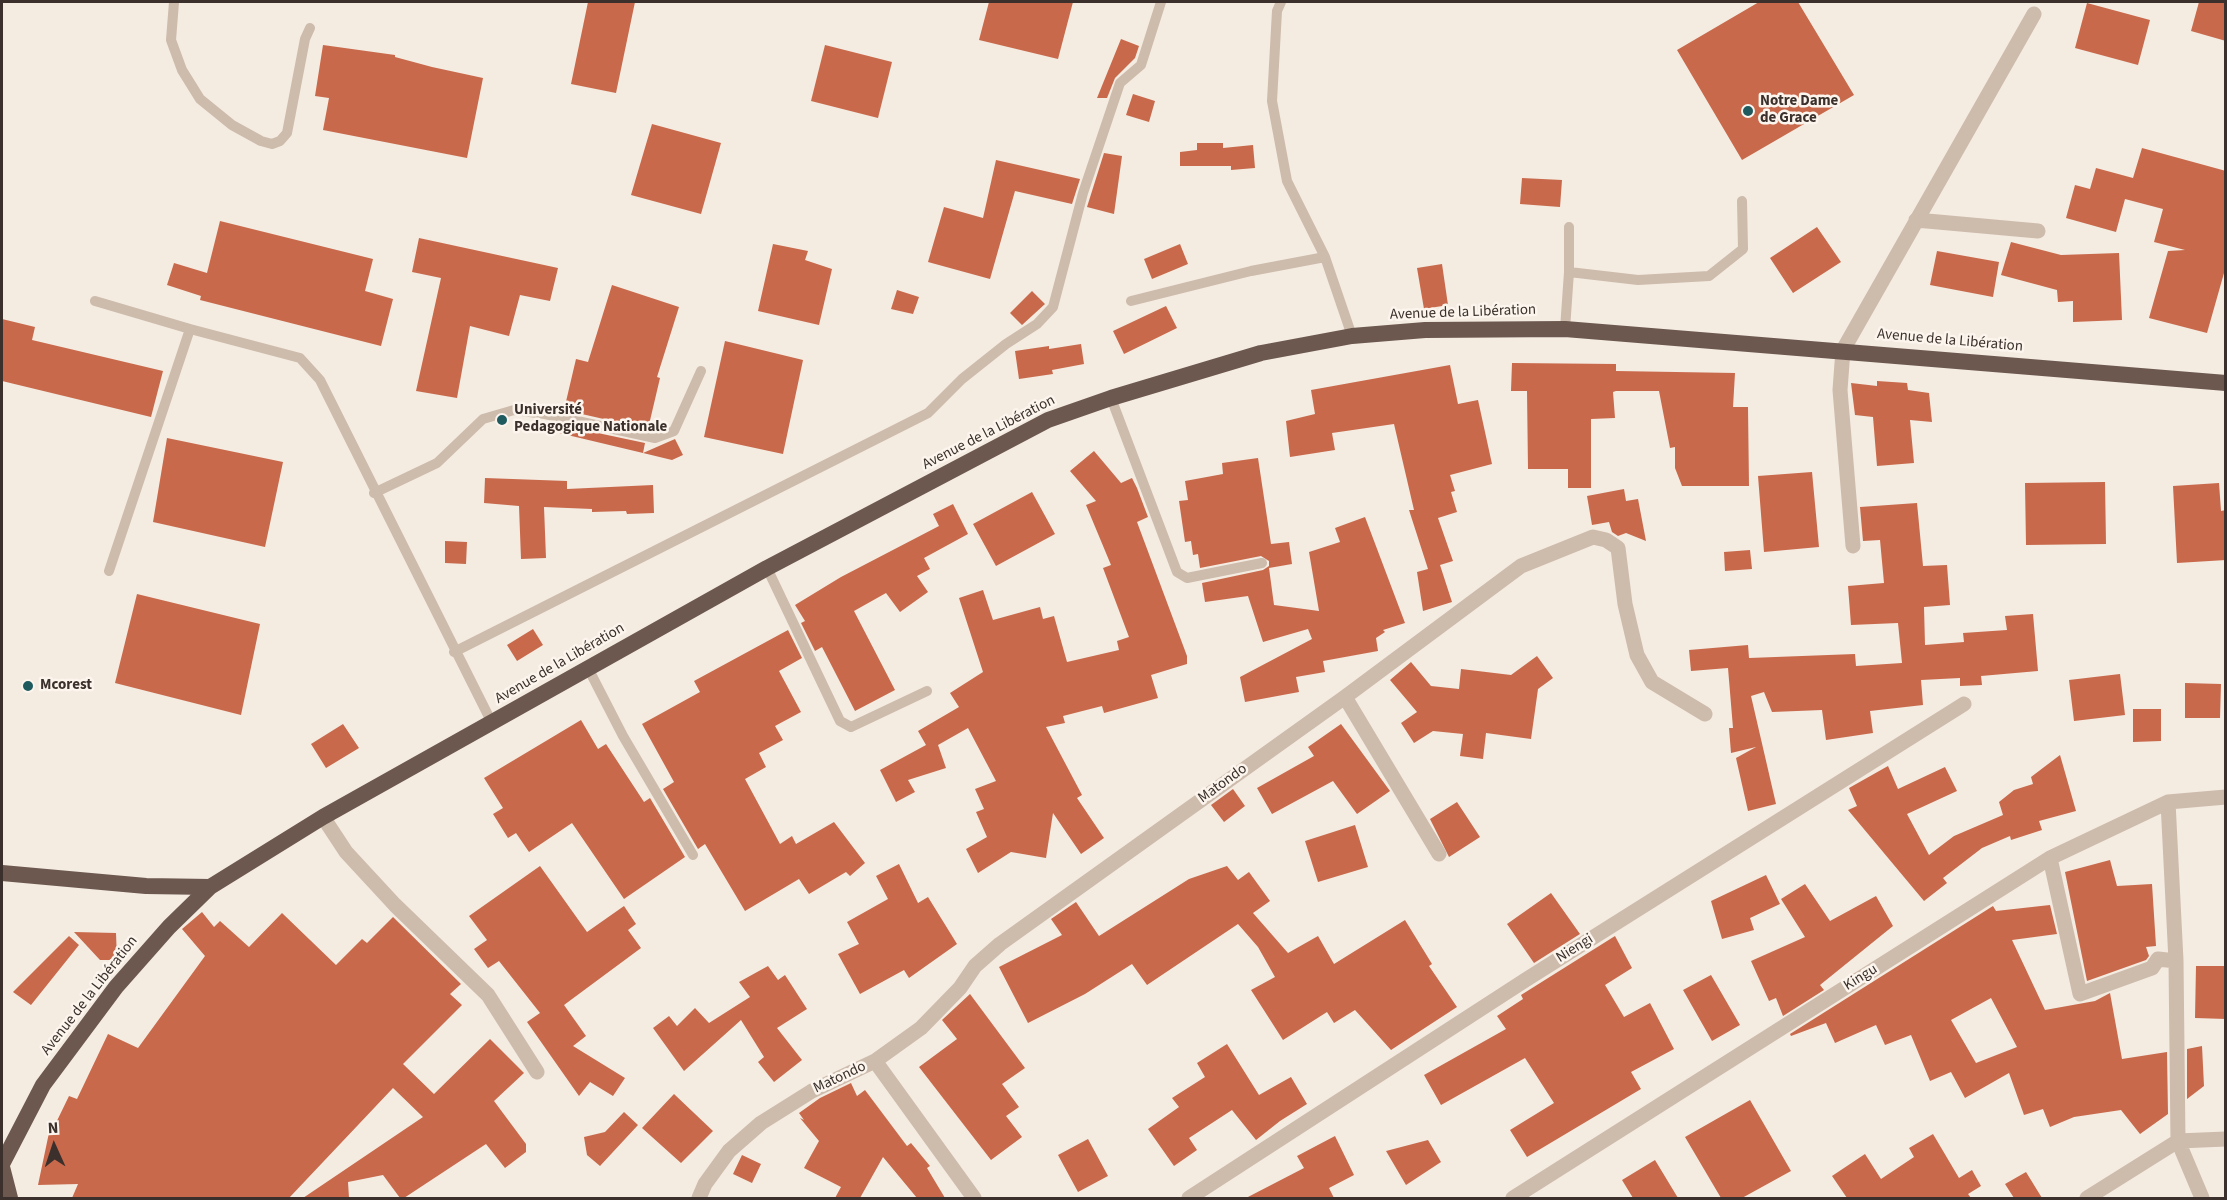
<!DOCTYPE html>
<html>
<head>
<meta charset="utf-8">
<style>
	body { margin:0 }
	#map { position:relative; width:2227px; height:1200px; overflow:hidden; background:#f4ebe1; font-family:"Source Sans 3",sans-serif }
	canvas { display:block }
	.frame { position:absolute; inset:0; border:3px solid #3b302b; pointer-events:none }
	.north { position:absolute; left:24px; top:1116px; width:60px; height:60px; -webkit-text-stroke:4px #fbf5ee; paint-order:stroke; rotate:357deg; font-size:16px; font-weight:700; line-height:24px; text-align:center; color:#3b302b }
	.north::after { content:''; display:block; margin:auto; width:21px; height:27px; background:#3b302b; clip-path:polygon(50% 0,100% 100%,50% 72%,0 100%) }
</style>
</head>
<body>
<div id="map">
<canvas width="2227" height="1200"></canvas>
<div class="frame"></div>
<div class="north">N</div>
</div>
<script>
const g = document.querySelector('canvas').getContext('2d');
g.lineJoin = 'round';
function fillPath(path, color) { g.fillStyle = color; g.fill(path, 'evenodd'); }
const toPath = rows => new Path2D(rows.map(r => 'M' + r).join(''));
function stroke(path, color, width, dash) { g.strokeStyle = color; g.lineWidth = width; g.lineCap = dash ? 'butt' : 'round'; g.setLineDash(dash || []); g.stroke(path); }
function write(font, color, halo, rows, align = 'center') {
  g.font = font + ' "Source Sans 3",sans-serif'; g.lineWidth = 5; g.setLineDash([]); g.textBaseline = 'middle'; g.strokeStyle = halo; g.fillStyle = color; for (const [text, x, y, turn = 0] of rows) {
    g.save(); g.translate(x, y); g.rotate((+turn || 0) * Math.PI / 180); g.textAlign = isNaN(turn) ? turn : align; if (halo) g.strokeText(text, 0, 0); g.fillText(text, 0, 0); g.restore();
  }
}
const building = toPath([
	[588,2,635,2,616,93,571,84],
	[989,2,1073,2,1058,59,979,40],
	[1759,2,1798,2,1854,95,1742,160,1677,50],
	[2199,2,2226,2,2226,41,2191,31],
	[2087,3,2150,20,2138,65,2075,48],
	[1121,39,1139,46,1135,58,1115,78,1107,98,1097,98],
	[323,45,395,55,395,57,432,67,483,78,467,158,323,130,329,98,315,96],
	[825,45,892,62,878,118,811,101],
	[1133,94,1155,101,1149,122,1126,115],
	[652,124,721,143,701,214,631,195],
	[1197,143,1223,143,1223,148,1253,145,1255,168,1231,170,1231,166,1180,166,1180,152,1197,150],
	[2142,148,2226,171,2226,266,2207,333,2149,318,2168,251,2185,250,2154,242,2163,209,2125,199,2116,232,2066,218,2075,185,2090,189,2096,168,2133,178],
	[1104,153,1122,156,1114,214,1087,207],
	[996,160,1080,179,1072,204,1015,191,990,279,928,262,944,207,983,218],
	[1522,178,1562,180,1560,207,1520,204],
	[220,221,373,259,365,291,393,299,381,346,200,300,201,296,167,285,174,263,207,273],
	[1817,227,1841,262,1793,293,1770,258],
	[419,238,558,268,550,301,520,295,509,336,470,326,457,398,416,391,441,278,412,272],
	[2011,242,2061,255,2119,253,2122,320,2073,322,2073,301,2058,302,2057,290,2001,275],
	[773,244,808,251,805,260,832,269,819,325,758,311],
	[1180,244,1188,264,1152,279,1144,259],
	[1937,251,1999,262,1993,297,1930,285],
	[1442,264,1448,305,1424,309,1417,268],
	[612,285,679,307,657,377,660,378,648,429,564,410,576,359,588,362],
	[897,290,919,297,913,314,891,309],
	[1032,291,1045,304,1022,325,1010,313],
	[1166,306,1177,328,1124,354,1113,331],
	[2,319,35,327,32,340,163,371,151,417,2,381],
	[725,341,803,360,783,454,704,437],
	[1081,344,1084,364,1052,370,1053,374,1019,379,1015,351,1049,346,1049,349],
	[1512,363,1616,364,1616,371,1735,373,1733,407,1748,407,1749,486,1682,486,1675,468,1675,447,1670,448,1659,391,1616,391,1613,392,1615,418,1591,419,1591,488,1568,488,1568,469,1528,469,1527,391,1511,391],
	[1450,365,1458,404,1478,400,1492,464,1450,475,1455,491,1451,492,1457,512,1438,518,1453,561,1440,565,1452,602,1423,611,1417,572,1428,569,1409,510,1414,510,1394,424,1332,433,1335,450,1290,457,1286,421,1315,414,1311,390],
	[1877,381,1907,383,1908,390,1929,393,1932,422,1910,420,1914,463,1877,466,1873,417,1855,415,1851,383,1877,386],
	[560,425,645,443,643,453,559,433],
	[167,438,283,462,265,547,153,522],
	[675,439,683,455,672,460,643,453],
	[1094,451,1121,483,1132,478,1137,488,1148,517,1137,522,1187,656,1187,664,1151,675,1158,698,1104,713,1102,706,1063,716,1065,723,1046,727,1082,795,1077,798,1104,838,1081,854,1053,813,1046,858,1011,852,978,873,966,849,987,837,976,812,984,809,975,789,996,781,968,728,938,745,946,768,908,780,915,792,896,802,880,770,926,745,918,731,959,707,950,693,983,672,959,598,983,590,993,620,1040,607,1043,619,1054,616,1067,662,1119,650,1117,641,1129,637,1103,568,1111,565,1086,505,1096,501,1070,471],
	[1258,458,1271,544,1289,542,1292,564,1269,568,1274,605,1319,611,1309,552,1340,542,1335,528,1365,517,1405,623,1383,630,1385,632,1376,638,1378,651,1323,661,1325,672,1296,677,1299,692,1245,702,1240,677,1312,639,1308,629,1263,642,1248,596,1205,602,1202,583,1263,570,1269,566,1269,561,1261,556,1200,568,1198,554,1193,555,1191,541,1185,542,1179,501,1188,500,1185,481,1223,474,1222,463],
	[1812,472,1819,547,1764,552,1758,476],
	[485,478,567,481,567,489,653,485,654,513,627,514,626,511,592,512,592,509,544,507,546,558,521,559,519,506,484,503],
	[2105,482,2106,544,2026,545,2025,483],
	[2219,483,2221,511,2226,510,2226,560,2177,563,2173,486],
	[1624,489,1626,501,1638,499,1646,541,1626,533,1618,536,1612,532,1609,522,1592,525,1587,496],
	[1032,492,1055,534,996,566,973,524],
	[1917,503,1923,566,1947,565,1950,605,1924,607,1925,645,1964,642,1963,633,2007,630,2005,616,2033,614,2038,671,1981,676,1982,685,1960,686,1960,678,1921,680,1923,705,1870,711,1873,733,1826,740,1822,710,1772,712,1764,692,1751,696,1776,804,1748,811,1736,758,1756,747,1731,753,1729,728,1733,728,1728,668,1691,671,1689,650,1748,645,1749,658,1855,654,1856,666,1902,663,1898,623,1851,625,1848,586,1884,583,1880,540,1863,541,1860,507],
	[953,504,968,534,924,558,930,569,917,576,928,592,900,612,886,593,854,611,895,690,855,711,822,647,815,651,801,623,805,621,795,605,841,577,939,526,933,514],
	[445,541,467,542,466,564,445,563],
	[1750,550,1752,569,1725,571,1724,552],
	[137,594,260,624,241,715,115,683],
	[533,629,543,645,517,661,507,645],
	[788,630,802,658,779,671,801,712,775,726,783,740,759,753,766,767,745,779,780,844,792,836,796,844,834,822,865,863,850,876,846,872,809,894,799,879,745,911,705,844,698,849,663,789,674,782,642,724,700,692,694,681],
	[1537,656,1553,678,1538,689,1531,739,1486,733,1483,759,1460,756,1463,734,1433,731,1414,743,1401,723,1417,712,1390,680,1411,662,1431,686,1459,689,1461,669,1511,675],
	[2120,674,2125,715,2074,721,2069,680],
	[2185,683,2221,684,2220,718,2185,718],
	[2133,709,2161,709,2161,741,2133,742],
	[581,720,598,749,606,744,644,802,650,798,685,857,624,899,572,823,529,852,516,833,508,838,493,814,503,808,484,778],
	[343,724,359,748,326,768,311,744],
	[1341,724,1390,791,1357,814,1333,781,1272,814,1257,788,1314,756,1308,747],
	[2060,755,2076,811,2039,821,2042,830,2011,840,2010,836,1982,848,1943,878,1947,883,1924,901,1848,810,1857,806,1849,788,1888,766,1898,789,1945,767,1957,791,1907,814,1929,855,1954,836,2003,815,1999,802,2014,790,2033,784,2031,777],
	[1233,789,1245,806,1224,822,1211,805],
	[1457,802,1480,837,1449,857,1430,819],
	[1355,825,1368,867,1318,882,1305,841],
	[2110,860,2117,886,2152,884,2156,946,2146,947,2149,956,2146,960,2087,981,2065,872],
	[899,864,918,903,928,897,957,944,909,978,904,970,860,994,838,954,859,944,847,922,888,899,876,876],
	[540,866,587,932,624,906,636,924,628,930,641,948,564,1005,586,1036,573,1046,625,1078,613,1096,590,1082,579,1096,527,1022,540,1013,499,961,488,968,474,949,487,940,469,916],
	[1227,866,1238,880,1249,872,1270,901,1253,913,1288,953,1318,936,1334,964,1405,920,1432,964,1429,966,1457,1007,1391,1050,1355,1010,1334,1023,1327,1012,1283,1040,1251,990,1275,977,1258,947,1238,924,1147,985,1132,964,1085,994,1028,1023,999,967,1062,935,1051,919,1076,902,1099,936,1189,879],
	[1766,875,1780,904,1750,918,1754,930,1722,939,1711,901],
	[1805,884,1830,921,1876,896,1893,926,1820,985,1824,990,1783,1016,1776,998,1769,1001,1751,961,1805,937,1781,899],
	[1551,893,1580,934,1534,963,1507,924],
	[2050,905,2057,934,2012,940,2045,1010,2095,1001,2110,993,2122,1059,2167,1052,2168,1114,2140,1134,2121,1110,2074,1117,2050,1127,2043,1109,2024,1115,2009,1073,1965,1098,1951,1072,1930,1081,1911,1035,1885,1045,1876,1025,1835,1043,1826,1023,1791,1036,1790,1034,1993,906,1996,911],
	[1991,998,2017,1047,1976,1063,1951,1020],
	[202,912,214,927,220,921,249,947,282,913,336,965,362,939,367,943,393,917,461,984,450,994,462,1005,403,1064,434,1094,490,1039,524,1073,494,1101,526,1144,526,1152,505,1168,486,1144,404,1198,400,1198,383,1175,348,1182,349,1198,303,1198,423,1117,393,1088,289,1198,72,1198,78,1184,38,1185,50,1128,53,1129,69,1096,77,1099,108,1034,138,1048,205,956,182,929],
	[74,932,116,933,117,960,100,960],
	[69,936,79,945,31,1005,13,992],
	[1615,936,1632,968,1605,985,1624,1017,1650,1003,1674,1049,1631,1072,1641,1089,1527,1157,1510,1130,1554,1103,1525,1058,1441,1105,1424,1075,1506,1029,1497,1016,1523,999,1521,995],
	[768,966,778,980,785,975,807,1009,777,1028,802,1060,774,1082,758,1062,764,1057,741,1020,684,1071,653,1028,669,1016,677,1026,695,1008,709,1023,750,997,739,982],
	[2196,966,2226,966,2226,1019,2195,1018],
	[1711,975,1740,1025,1712,1041,1683,990],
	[970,994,1025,1068,1002,1084,1019,1107,1006,1116,1022,1137,991,1160,919,1067,957,1039,942,1020],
	[1227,1044,1259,1095,1291,1077,1307,1104,1280,1121,1256,1140,1232,1110,1189,1138,1197,1150,1174,1166,1148,1129,1179,1107,1172,1098,1205,1077,1197,1063],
	[2202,1046,2204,1086,2187,1099,2187,1049],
	[851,1083,857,1096,865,1090,907,1146,911,1143,930,1166,927,1168,945,1198,917,1198,883,1157,860,1198,835,1198,841,1187,804,1168,819,1141,800,1118,804,1120,799,1113,820,1098],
	[674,1094,713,1131,681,1163,642,1128],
	[1750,1100,1791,1171,1742,1198,1721,1198,1685,1137],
	[624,1112,638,1125,600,1166,587,1155,584,1137,605,1132],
	[1933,1134,1959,1178,1972,1170,1981,1186,1968,1194,1971,1198,1847,1198,1832,1176,1865,1154,1881,1179,1914,1157,1909,1148],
	[1335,1136,1354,1175,1329,1188,1334,1198,1246,1198,1304,1168,1297,1156],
	[1088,1139,1108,1176,1078,1192,1058,1155],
	[1428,1140,1441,1162,1406,1185,1386,1151],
	[742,1155,761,1164,752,1183,733,1174],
	[1655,1160,1678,1198,1633,1198,1622,1180],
	[2026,1172,2042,1198,2014,1198,2005,1184]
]);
const service = toPath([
	[174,2,171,40,182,70,200,99,232,125,261,141,272,144,280,141,287,133,305,39,310,28],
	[1281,2,1277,11,1272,101,1287,181,1325,257,1352,336],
	[1569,272,1569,227],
	[95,301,190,329,300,358,320,380,492,723],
	[1131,301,1251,271,1325,257],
	[1565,329,1569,272,1638,280,1709,276,1743,249,1742,201],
	[1111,398,1177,572,1187,578,1262,563],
	[374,493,437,463,483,419,514,410,545,414,655,438,674,431,701,371],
	[767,568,840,721,851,727,927,691],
	[109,571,190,329],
	[454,652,928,413,962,379,1006,344,1037,324,1053,307,1083,193,1120,83,1141,65,1161,2],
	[588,668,623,736,693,855]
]);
const minor = toPath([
	[1916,220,2038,231],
	[1853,546,1840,390,1843,350,2034,14],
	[1345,697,1439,854],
	[2168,802,2176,961,2178,1141,2202,1198],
	[323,817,346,852,395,905,488,995,537,1072],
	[2050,858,2080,994,2152,968,2158,959,2176,961],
	[875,1061,974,1198],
	[699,1198,705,1184,729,1151,761,1123,812,1091,875,1061,921,1028,960,988,975,966,1000,944,1345,697,1521,566,1593,537,1606,540,1618,548,1625,604,1637,655,1652,682,1705,714],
	[1189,1198,1527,979,1964,704],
	[1513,1198,2050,858,2168,802,2226,797],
	[2087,1198,2178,1141,2226,1139]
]);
const trunk = toPath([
	[2,873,146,886,210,887],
	[2,1164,43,1085,116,987,169,927,210,887,323,817,767,568,1048,420,1111,398,1261,353,1352,336,1425,330,1565,329,2226,383],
	[2,1167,10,1198]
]);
const markers = [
	[1748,111,6,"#1f5a5e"],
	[502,420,6,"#1f5a5e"],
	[28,686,6,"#1f5a5e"]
];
const poiNames = [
	["Notre Dame",1760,102],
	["de Grace",1760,119],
	["Université",514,411],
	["Pedagogique Nationale",514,428],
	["Mcorest",40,686]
];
const streetNames = [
	["Avenue de la Libération",1463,313,-2],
	["Avenue de la Libération",1950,341,5],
	["Avenue de la Libération",989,433,-27],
	["Avenue de la Libération",560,664,-30],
	["Matondo",1223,784,-36],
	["Niengi",1575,949,-32],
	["Kingu",1861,978,-32],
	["Avenue de la Libération",90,996,-52],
	["Matondo",840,1078,-25]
];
fillPath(building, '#c8694b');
stroke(service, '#cdbbac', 10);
stroke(minor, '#cdbbac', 15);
stroke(trunk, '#6c584f', 16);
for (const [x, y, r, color] of markers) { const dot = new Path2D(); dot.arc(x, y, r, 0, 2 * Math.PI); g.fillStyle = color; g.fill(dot); stroke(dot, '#fbf5ee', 2); }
write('bold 15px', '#3b302b', '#fbf5ee', poiNames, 'left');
write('15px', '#3b302b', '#fbf5ee', streetNames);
</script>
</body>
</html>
